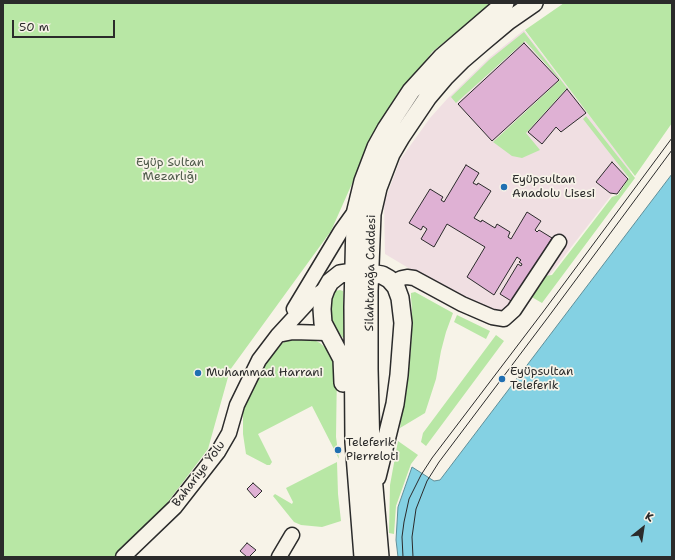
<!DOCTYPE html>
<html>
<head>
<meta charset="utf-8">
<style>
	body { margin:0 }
	#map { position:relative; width:675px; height:560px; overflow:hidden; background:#f7f3e8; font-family:"Shantell Sans",sans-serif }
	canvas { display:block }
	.frame { position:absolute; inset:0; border:4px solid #2b2b2b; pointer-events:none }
	.north { position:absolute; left:623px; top:508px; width:40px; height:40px; -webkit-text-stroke:3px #f7f3e8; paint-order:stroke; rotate:30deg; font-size:11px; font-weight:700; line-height:16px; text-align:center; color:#2b2b2b }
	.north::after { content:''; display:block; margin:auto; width:14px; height:18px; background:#2b2b2b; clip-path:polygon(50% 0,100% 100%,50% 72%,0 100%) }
	.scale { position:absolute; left:12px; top:20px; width:103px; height:18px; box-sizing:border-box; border:2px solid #2b2b2b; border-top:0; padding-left:5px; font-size:12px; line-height:14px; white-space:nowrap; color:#2b2b2b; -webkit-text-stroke:3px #f7f3e8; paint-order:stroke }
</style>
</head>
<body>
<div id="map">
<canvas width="675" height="560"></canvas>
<div class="frame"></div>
<div class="north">K</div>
<div class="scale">50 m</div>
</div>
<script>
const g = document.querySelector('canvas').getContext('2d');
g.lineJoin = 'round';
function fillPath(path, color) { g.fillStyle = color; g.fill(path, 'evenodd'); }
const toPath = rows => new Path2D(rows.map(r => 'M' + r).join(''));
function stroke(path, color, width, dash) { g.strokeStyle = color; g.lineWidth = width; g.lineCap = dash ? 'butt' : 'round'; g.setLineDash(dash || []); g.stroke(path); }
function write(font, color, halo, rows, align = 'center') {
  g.font = font + ' "Shantell Sans",sans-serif'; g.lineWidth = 3.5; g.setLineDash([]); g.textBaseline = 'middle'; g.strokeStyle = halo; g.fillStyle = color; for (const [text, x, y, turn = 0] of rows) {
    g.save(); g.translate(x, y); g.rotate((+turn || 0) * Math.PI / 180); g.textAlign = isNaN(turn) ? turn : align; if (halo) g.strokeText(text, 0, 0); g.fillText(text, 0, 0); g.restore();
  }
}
const built = toPath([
	[524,30,631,170,552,272,530,298,492,318,385,254,384,203,400,160,430,118,448,98,489,58]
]);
const green = toPath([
	[3,3,493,3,432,52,398,100,366,152,331,231,230,370,208,449,161,511,114,557,3,557],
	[564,3,672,3,672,123,635,176,525,30],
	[524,32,567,88,526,133,540,150,522,158,512,156,493,142,560,80,525,41,456,103,451,97,489,60],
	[586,116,635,178,542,303,530,296,544,276,552,275,612,197,618,195,629,178,583,119],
	[340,290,343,291,344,337,343,338,333,324,330,313,330,302,332,295,335,291],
	[415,292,453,313,446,332,441,351,436,379,425,413,400,428,411,348,412,309,411,297,411,293],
	[457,315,490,331,486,339,454,322],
	[496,335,504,341,426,446,421,442,423,433],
	[301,337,312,339,320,343,329,351,334,358,337,368,336,437,339,459,312,406,258,434,272,462,270,465,267,465,246,454,243,434,243,404,265,360,275,348,286,341],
	[398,441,418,455,411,464,396,506,394,534,389,533,390,485],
	[337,462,338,494,341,521,322,527,301,525,294,522,273,496,275,494,292,504,293,502,286,488]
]);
const water = toPath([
	[672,174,672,557,398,557,396,540,398,507,412,467,434,481,440,480,672,174]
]);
const building = toPath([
	[524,43,559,80,492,141,458,104,524,43],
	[567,89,586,113,561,132,556,127,542,144,528,132,567,89],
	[612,162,628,179,617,194,610,193,596,182,612,162],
	[466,165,479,173,473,183,477,185,478,183,491,191,474,218,481,222,482,220,495,228,497,224,510,232,508,237,511,239,527,212,541,221,535,230,537,232,539,230,552,238,532,272,516,304,500,294,518,264,521,266,522,264,519,262,521,260,517,257,494,295,467,277,485,247,447,224,434,247,421,239,427,229,423,226,421,230,409,223,430,189,443,197,441,200,444,202,466,165],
	[253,483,262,491,255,498,247,489,253,483],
	[247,543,256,550,249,557,247,557,240,551,247,543]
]);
const minor = toPath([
	[393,282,402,278,407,277,414,278,462,304,492,317,504,319,514,310,559,242],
	[294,309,341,231,356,210],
	[278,335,293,332,327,333],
	[123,557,175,507,218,452,229,433,237,405,259,360,278,335,312,298,326,289],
	[279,557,292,535]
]);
const major = toPath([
	[343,383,342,359,323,323,322,309,323,297,326,289,330,282,340,274,353,272,370,273,382,275,389,279,396,287,400,298,403,323,399,375,395,404,377,477],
	[363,557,354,442,353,307,355,222,356,210,363,181,376,147,386,129,411,91,442,57,505,3],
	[380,557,371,452,369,369,369,291,372,214,378,188,391,154,401,137,428,97,445,77,462,60,483,42,508,21,534,3]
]);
const tram = toPath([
	[403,557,402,537,404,522,409,499,421,475,432,458,543,312,672,138],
	[413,557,412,537,416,509,427,481,439,462,549,316,672,150]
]);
const markers = [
	[504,187,4,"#1f6fb2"],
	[198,373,4,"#1f6fb2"],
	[502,379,4,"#1f6fb2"],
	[338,450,4,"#1f6fb2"]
];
const parkNames = [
	["Eyüp Sultan",170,163],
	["Mezarlığı",170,177]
];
const poiNames = [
	["Eyüpsultan",512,180],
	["Anadolu Lisesi",512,194],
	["Eyüpsultan",510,372],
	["Teleferik",510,386],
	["Muhammad Harrani",206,373],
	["Teleferik",346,443],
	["Pierreloti",346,457]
];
const streetNames = [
	["Silahtarağa Caddesi",371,273,-89],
	["Bahariye Yolu",199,474,-53]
];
fillPath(built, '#f0dfe2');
fillPath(green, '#b8e7a5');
fillPath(water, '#84d1e3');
stroke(water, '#608f99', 1);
fillPath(building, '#dfb1d4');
stroke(building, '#2b2b2b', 1);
stroke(minor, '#2b2b2b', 17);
stroke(major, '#2b2b2b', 20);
stroke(minor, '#f7f3e8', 14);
stroke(major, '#f7f3e8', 17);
stroke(tram, '#2b2b2b', 1);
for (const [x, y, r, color] of markers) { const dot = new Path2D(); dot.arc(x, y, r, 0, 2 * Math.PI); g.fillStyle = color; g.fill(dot); stroke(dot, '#f7f3e8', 1.5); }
write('12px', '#4e5a4a', '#f7f3e8', parkNames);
write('12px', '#2b2b2b', '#f7f3e8', poiNames, 'left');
write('12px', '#2b2b2b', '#f7f3e8', streetNames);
</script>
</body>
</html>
